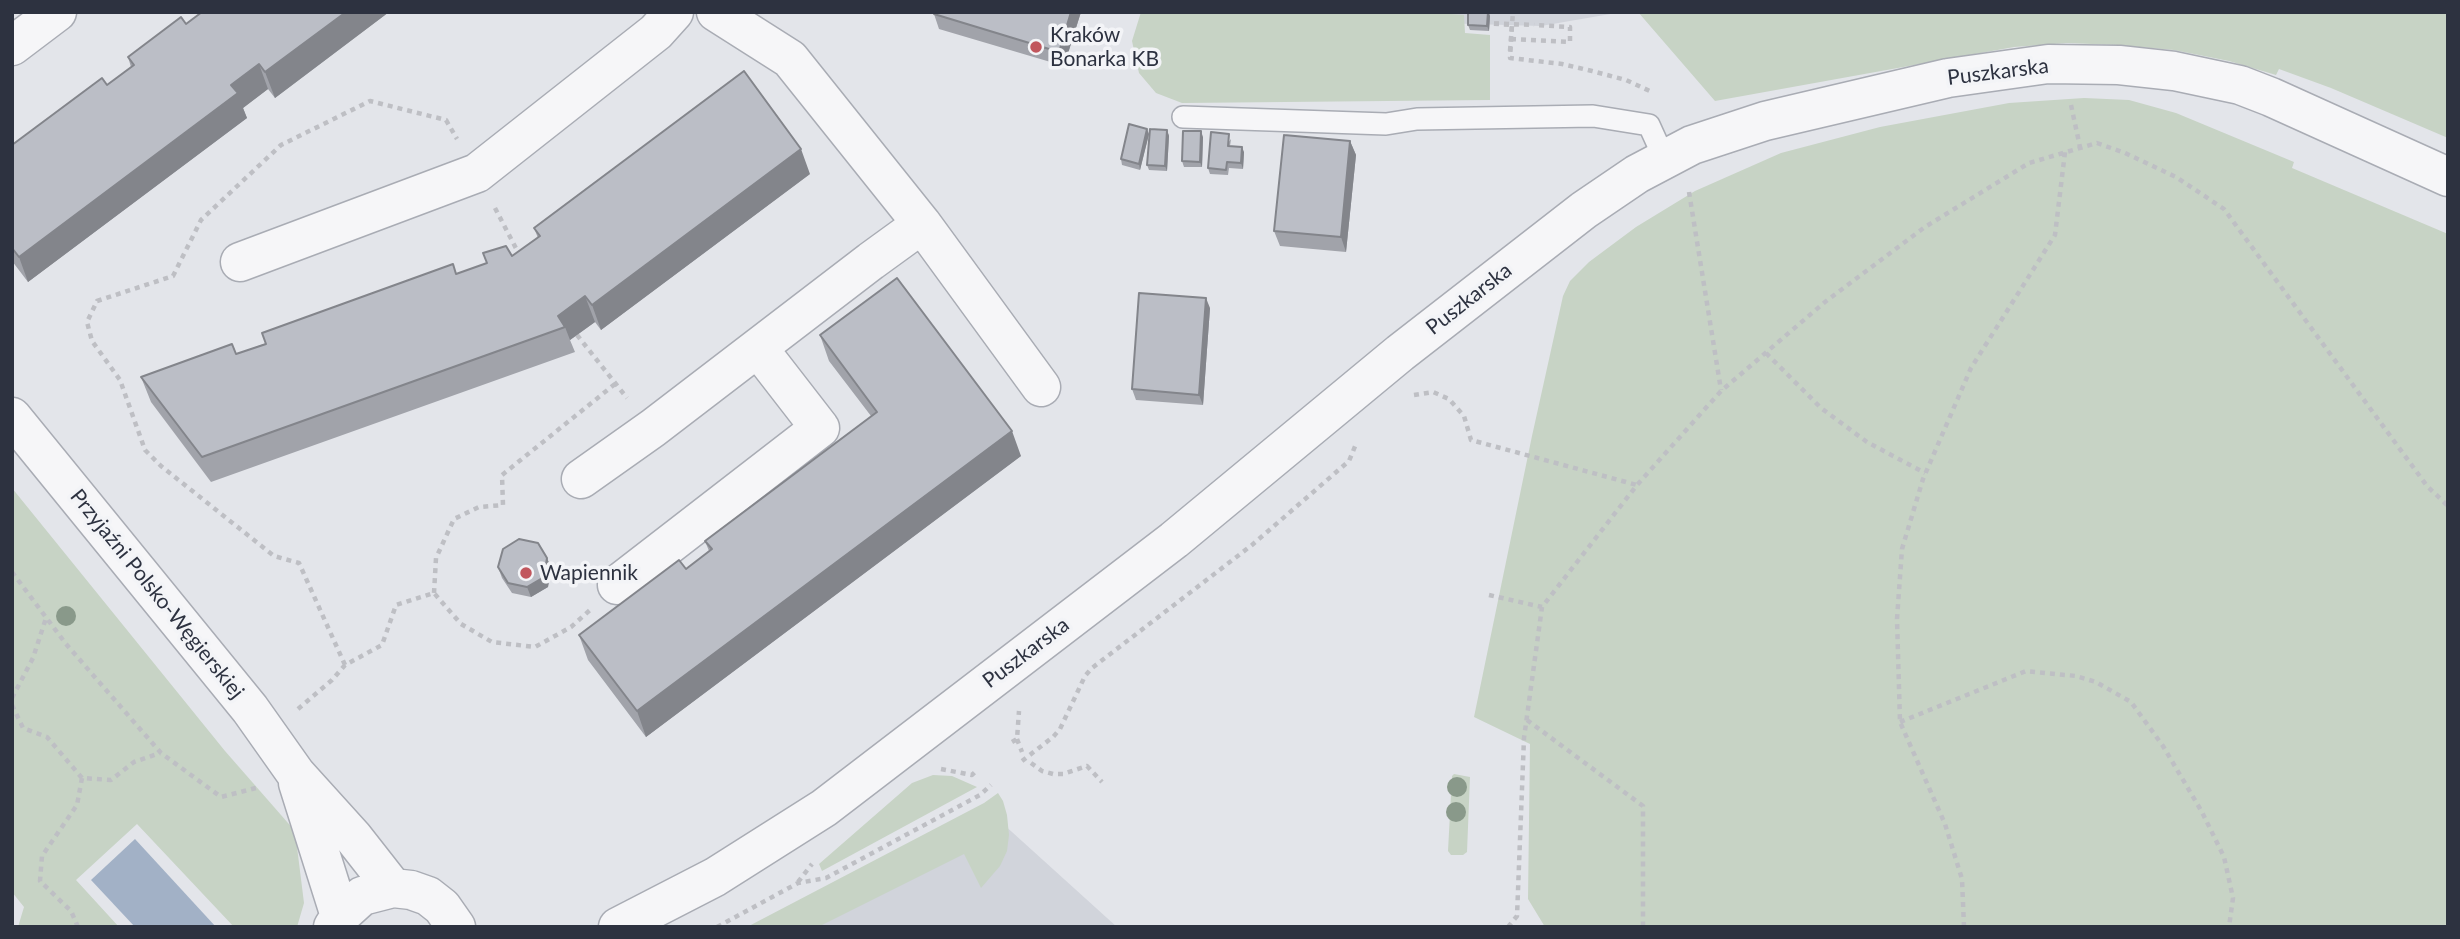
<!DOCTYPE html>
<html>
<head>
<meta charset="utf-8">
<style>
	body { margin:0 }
	#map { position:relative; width:2460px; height:939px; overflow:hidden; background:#e3e5ea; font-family:Lato,sans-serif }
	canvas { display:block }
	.frame { position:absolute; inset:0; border:14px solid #2d3240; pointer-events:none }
</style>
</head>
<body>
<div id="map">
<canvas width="2460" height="939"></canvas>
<div class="frame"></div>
</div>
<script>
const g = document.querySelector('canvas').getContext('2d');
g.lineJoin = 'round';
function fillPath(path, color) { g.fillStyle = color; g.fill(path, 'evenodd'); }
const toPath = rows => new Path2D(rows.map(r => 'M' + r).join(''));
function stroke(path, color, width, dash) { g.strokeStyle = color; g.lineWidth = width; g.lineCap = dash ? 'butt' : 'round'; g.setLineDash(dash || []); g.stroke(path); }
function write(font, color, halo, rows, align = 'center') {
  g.font = font + ' Lato,sans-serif'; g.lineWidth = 7; g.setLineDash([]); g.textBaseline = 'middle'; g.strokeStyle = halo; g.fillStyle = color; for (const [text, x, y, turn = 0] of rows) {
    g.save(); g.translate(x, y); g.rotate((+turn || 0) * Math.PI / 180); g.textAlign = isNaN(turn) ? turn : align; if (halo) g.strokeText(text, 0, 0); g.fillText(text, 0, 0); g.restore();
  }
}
const built = toPath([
	[1285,12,1622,12,1541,26,1333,20],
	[991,813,1117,927,779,927]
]);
const green = toPath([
	[1141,12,1424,12,1464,15,1465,33,1490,35,1490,100,1182,103,1156,93,1139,73,1132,41],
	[1638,12,2448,12,2448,138,2331,88,2279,69,2276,75,2229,61,2174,50,2117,45,2067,43,2014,47,1715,101],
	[2084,98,2129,100,2176,113,2294,162,2292,168,2448,234,2448,927,1545,927,1528,899,1530,744,1474,717,1532,436,1563,296,1570,281,1589,262,1636,227,1695,191,1781,153,1880,127,2009,103],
	[12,488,225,751,295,831,304,903,297,927,234,927,137,824,76,880,119,927,18,927,24,907,12,892],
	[1454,774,1470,777,1467,852,1463,855,1451,855,1448,851,1452,776],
	[933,775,952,776,977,787,822,871,819,864,912,783],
	[998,793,1003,801,1007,815,1009,835,1007,851,1000,866,981,888,964,854,818,927,747,927,984,803]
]);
const water = toPath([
	[135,839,216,927,135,927,91,880]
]);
const path = toPath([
	[1484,23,1512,25,1510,58,1562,64,1592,71,1626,80,1652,92],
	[1511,39,1570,42,1570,27,1534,25],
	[2071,105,2080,147],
	[1689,192,1721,390],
	[495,208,520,256],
	[577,335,627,398],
	[1766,353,1821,408,1867,442,1925,473],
	[1414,395,1433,392,1449,399,1464,416,1471,440,1637,485],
	[12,572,66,644,161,753,221,797,256,788],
	[434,593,436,558,454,519,479,507,503,505,502,475,615,384],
	[1489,595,1542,607],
	[345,665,299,563,274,556,161,466,145,450,120,380,92,341,87,322,97,301,173,276,201,220,281,145,370,101,446,120,457,139],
	[12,698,33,658,46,618],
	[12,705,23,728,47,737,82,778,111,780,134,762,160,753],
	[298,709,332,680,345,665,382,645,396,605,434,593,461,624,492,642,535,647,571,627,590,610],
	[1527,720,1643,806,1643,927],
	[1900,722,2026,671,2076,676,2096,682,2131,702,2163,746,2202,812,2224,857,2233,898,2229,927],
	[1017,739,1022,752],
	[1012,742,1017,739,1019,711],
	[1022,761,1053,737,1060,729,1085,676,1092,668,1252,545,1349,461,1356,444],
	[1031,763,1042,771,1053,774,1063,774,1087,766,1102,782],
	[941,769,972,775,976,771],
	[798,882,812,864],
	[78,927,71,911,40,881,42,856,77,805,82,778],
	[717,927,798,883,826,878,980,795,991,785],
	[1508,927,1517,916,1524,738,1542,607,1637,485,1721,391,1825,302,1925,227,2029,163,2097,143,2125,153,2176,177,2224,209,2427,486,2448,506],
	[1964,927,1962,879,1945,824,1900,722,1897,619,1902,549,1923,479,1971,368,2055,235,2065,152]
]);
const service = toPath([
	[1183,117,1386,124,1417,119,1593,116,1649,125,1664,158]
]);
const minor = toPath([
	[716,12,790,59,922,224,1041,387],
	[12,46,57,12],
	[240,262,477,173,656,32,674,12],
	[12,417,250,709,296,774,353,837,393,888],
	[581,479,653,428,871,261,922,224],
	[617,585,820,428,758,348],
	[298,783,340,916],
	[333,927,340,916,362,896,393,888,411,890,428,896,442,907,456,927],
	[618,927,715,877,824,808,1174,540,1400,353,1584,210,1637,174,1692,145,1765,121,1948,78,2048,64,2119,65,2174,71,2240,85,2271,97,2448,177]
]);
const pathBridge = toPath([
	[1484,23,1534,25],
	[1510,51,1513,12]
]);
const trees = [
	[66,616],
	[1457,787],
	[1456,812]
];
const wall = toPath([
	[202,12,389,12,275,98,268,89,243,108,247,118,28,282,12,261,12,145,107,85,131,67,128,57,186,24],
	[934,12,1081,12,1064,66,939,29,934,14],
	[1468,12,1489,12,1490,16,1489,31,1470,30,1468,25],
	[1167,130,1169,136,1167,171,1149,170,1147,165],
	[1149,134,1140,170,1122,165,1121,159],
	[1203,137,1202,167,1184,167,1182,161],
	[1231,139,1230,146,1244,152,1243,169,1229,168,1228,175,1210,174,1208,168],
	[1350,141,1356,155,1346,252,1280,246,1274,231],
	[810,174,601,330,595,322,570,340,575,352,211,482,151,402,141,377,236,354,457,274,512,256,538,238,534,228],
	[1210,308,1203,405,1136,400,1132,389],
	[820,335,1021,456,646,737,588,660,579,635,686,569,709,551,705,541,871,416,829,361],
	[547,558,551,568,548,587,531,597,512,593,502,578,498,567]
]);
const shadedWall = toPath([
	[346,12,389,12,275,98,265,72],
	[1071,12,1081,12,1064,66,1059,52],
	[1488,12,1490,16,1489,31,1487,26],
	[259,64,268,89,243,108,247,118,28,282,19,257,231,85],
	[1147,129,1149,134,1140,170,1139,164],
	[1167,130,1169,136,1167,171,1165,166],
	[1201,131,1203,137,1202,167,1200,162],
	[1350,141,1356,155,1346,252,1341,237],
	[1242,147,1244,152,1243,169,1241,163],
	[801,149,810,174,601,330,592,305],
	[585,296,595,322,570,340,565,327,558,316],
	[1206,298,1210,308,1203,405,1199,395],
	[1012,431,1021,456,646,737,637,711],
	[547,558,551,568,548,587,531,597,527,587]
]);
const building = toPath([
	[202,12,346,12,265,72,259,64,231,85,238,93,19,257,12,248,12,145,102,78,107,85,134,65,128,57,181,17,186,24,202,12],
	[934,12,1071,12,1059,52,934,14,934,12],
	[1468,12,1488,12,1487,26,1468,25,1468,12],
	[744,71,801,149,592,305,585,296,558,316,565,327,202,457,141,377,232,344,236,354,266,344,262,333,453,264,456,274,487,263,483,253,506,246,512,256,540,236,534,228,744,71],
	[1129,124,1147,129,1139,164,1121,159,1129,124],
	[1150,129,1167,130,1165,166,1147,165,1150,129],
	[1183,131,1201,131,1200,162,1182,161,1183,131],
	[1211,132,1229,134,1228,146,1242,147,1241,163,1227,162,1226,170,1208,168,1211,132],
	[1284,135,1350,141,1341,237,1274,231,1284,135],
	[897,278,1012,431,637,711,579,635,679,560,686,569,712,549,705,541,877,412,820,335,897,278],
	[1139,293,1206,298,1199,395,1132,389,1139,293],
	[519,539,538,543,547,558,544,577,527,587,508,583,498,567,503,549,519,539]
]);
const markers = [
	[1036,47,7,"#c1565d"],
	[526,573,7,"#c1565d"]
];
const poiNames = [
	["Kraków",1050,35],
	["Bonarka KB",1050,59],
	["Wapiennik",540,573]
];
const streetNames = [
	["Puszkarska",1998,72,-7],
	["Puszkarska",1469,299,-38],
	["Przyjaźni Polsko-Węgierskiej",157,594,51],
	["Puszkarska",1026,653,-37]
];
fillPath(built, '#d1d4db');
fillPath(green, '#c7d3c5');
fillPath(water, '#a2b1c6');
stroke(service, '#a9acb4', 24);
stroke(minor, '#a9acb4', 41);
stroke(path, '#bebfc4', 4.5, [5, 5]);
stroke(service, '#f6f6f8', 21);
stroke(minor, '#f6f6f8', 38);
stroke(pathBridge, '#bebfc4', 4.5, [5, 5]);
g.fillStyle = '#89998a';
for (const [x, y] of trees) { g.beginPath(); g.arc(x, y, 10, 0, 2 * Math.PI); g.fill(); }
fillPath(wall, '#a1a3aa');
fillPath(shadedWall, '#83858b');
fillPath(building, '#bbbec6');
stroke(building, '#83858b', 2);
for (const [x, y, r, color] of markers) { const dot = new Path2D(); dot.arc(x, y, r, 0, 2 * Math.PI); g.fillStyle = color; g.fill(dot); stroke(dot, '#f3f4f7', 2.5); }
write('21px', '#2d3240', '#f3f4f7', poiNames, 'left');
write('21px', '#2d3240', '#f3f4f7', streetNames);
</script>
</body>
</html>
